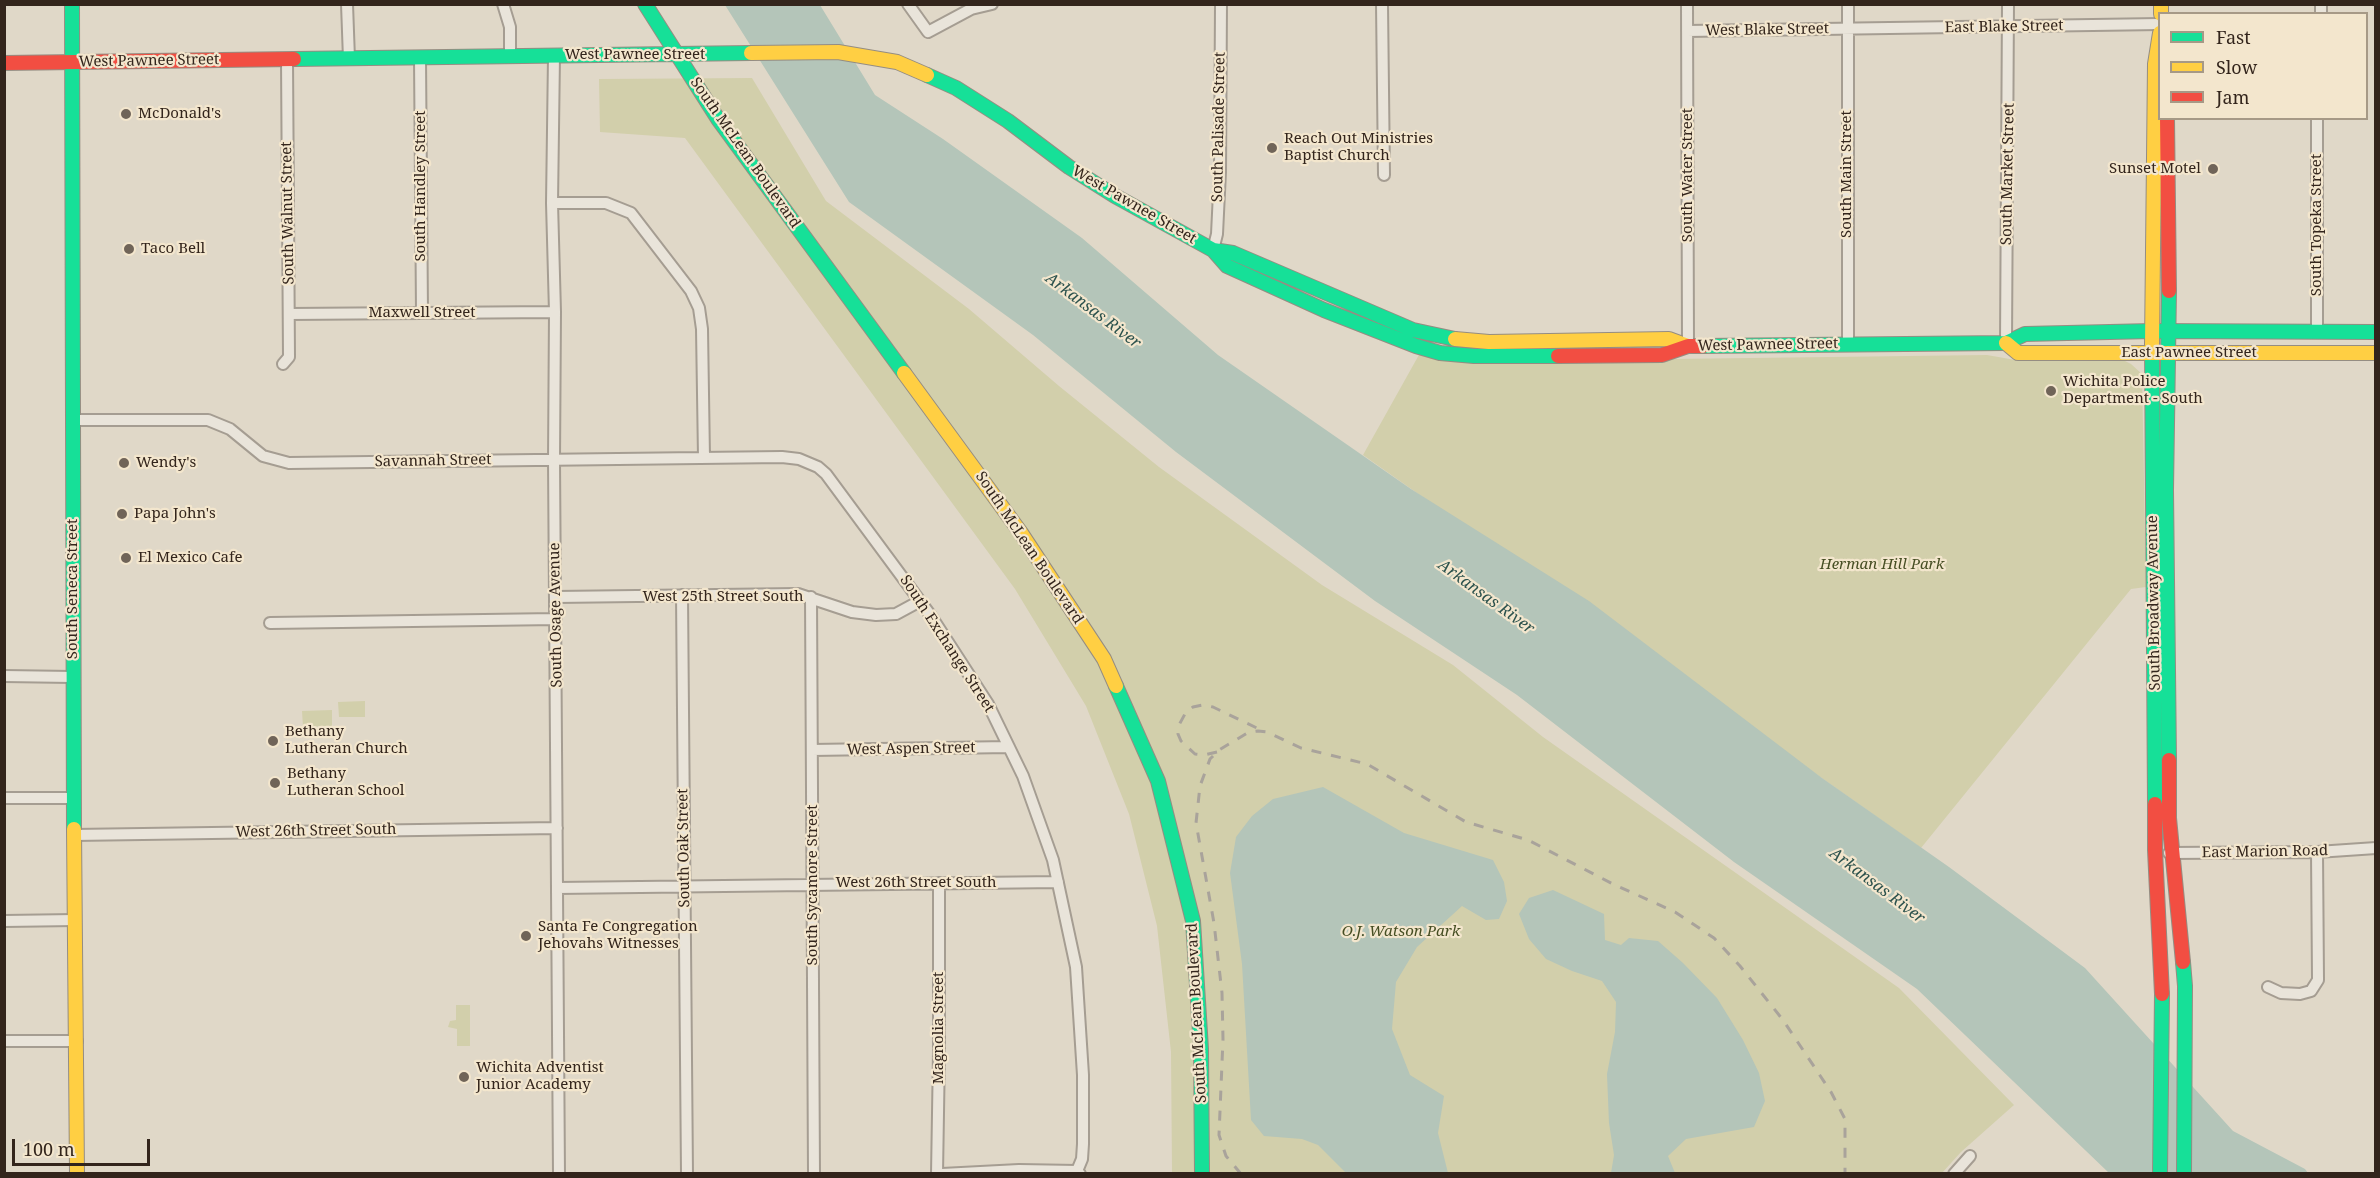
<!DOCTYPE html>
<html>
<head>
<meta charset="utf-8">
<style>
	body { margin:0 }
	#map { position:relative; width:2380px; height:1178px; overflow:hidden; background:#e0d8c8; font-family:"Noto Serif",serif }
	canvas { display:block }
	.frame { position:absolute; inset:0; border:6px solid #33251c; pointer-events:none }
	.legend { position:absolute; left:2158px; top:12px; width:210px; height:108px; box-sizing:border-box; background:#f3e6cd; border:2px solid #a69986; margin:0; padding:8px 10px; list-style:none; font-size:18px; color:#33251c }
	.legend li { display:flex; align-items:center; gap:12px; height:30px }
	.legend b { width:30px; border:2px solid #a69986 }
	.scale { position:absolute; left:12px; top:1139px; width:138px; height:27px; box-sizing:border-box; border:3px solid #33251c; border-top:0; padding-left:8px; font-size:18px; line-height:21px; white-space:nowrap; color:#33251c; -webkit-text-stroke:4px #f3e6cd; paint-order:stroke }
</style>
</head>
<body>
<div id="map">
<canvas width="2380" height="1178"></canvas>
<div class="frame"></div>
<ul class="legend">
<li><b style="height:8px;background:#16e098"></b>Fast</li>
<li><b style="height:8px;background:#ffcf43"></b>Slow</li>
<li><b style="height:8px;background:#f24e42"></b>Jam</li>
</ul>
<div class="scale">100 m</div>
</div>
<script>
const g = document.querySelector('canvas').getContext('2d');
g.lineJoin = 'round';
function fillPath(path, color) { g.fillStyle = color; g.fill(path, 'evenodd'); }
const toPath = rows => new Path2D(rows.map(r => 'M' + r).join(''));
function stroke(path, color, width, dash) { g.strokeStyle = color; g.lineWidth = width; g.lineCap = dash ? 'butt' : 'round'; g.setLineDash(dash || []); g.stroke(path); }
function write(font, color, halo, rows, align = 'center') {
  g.font = font + ' "Noto Serif",serif'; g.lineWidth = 4.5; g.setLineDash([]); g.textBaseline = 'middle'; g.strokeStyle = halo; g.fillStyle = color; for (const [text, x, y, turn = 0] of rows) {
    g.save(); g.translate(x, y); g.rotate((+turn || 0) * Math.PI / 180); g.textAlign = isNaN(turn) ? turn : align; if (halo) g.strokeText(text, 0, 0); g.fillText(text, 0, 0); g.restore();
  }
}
const green = toPath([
	[752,78,826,201,969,309,1059,386,1159,467,1322,585,1453,665,1543,737,1899,988,2014,1105,1961,1152,1942,1173,1172,1172,1171,1052,1157,926,1129,814,1086,706,1015,589,685,138,600,132,599,79],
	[1420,353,1513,361,1987,355,2021,361,2123,360,2131,364,2142,374,2146,587,2131,589,1921,848,1363,455],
	[365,701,365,717,339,717,338,702],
	[332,710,332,726,303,727,302,711],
	[456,1005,470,1005,470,1046,457,1046,457,1029,448,1027,450,1021,456,1020]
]);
const water = toPath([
	[725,5,820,5,875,95,943,139,1082,238,1218,355,1411,489,1589,601,1822,778,1949,867,2085,968,2233,1131,2305,1169,2308,1173,2109,1173,1917,989,1734,862,1517,695,1375,601,1176,452,1033,335,849,202],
	[1323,787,1404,833,1493,860,1504,882,1507,901,1499,919,1486,920,1462,906,1417,947,1396,982,1392,1029,1410,1075,1444,1096,1438,1133,1448,1173,1346,1173,1318,1145,1302,1139,1264,1136,1251,1120,1242,964,1230,873,1236,837,1252,816,1273,799],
	[1553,890,1604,914,1605,940,1621,945,1629,938,1658,941,1683,963,1717,998,1743,1040,1759,1073,1765,1101,1754,1127,1686,1139,1668,1156,1675,1173,1611,1173,1614,1155,1609,1123,1607,1074,1615,1032,1616,1002,1602,981,1572,971,1546,959,1529,939,1519,914,1529,898]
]);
const street = toPath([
	[347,4,349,59],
	[503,4,510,27,510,57],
	[908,4,928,32,971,9,992,4],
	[1382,4,1384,175],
	[1687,4,1688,346],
	[1848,4,1848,344],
	[2321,14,2321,4],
	[1687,31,2160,24],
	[554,56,552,203,555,312,554,460,559,1174],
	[420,58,422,313],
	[2317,118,2317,332],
	[552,203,606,203,631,213,691,291,699,308,702,329,704,458],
	[1213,250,1217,234,1220,172,1221,4],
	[289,314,555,312],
	[2006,343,2008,4],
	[283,364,289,357,287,59],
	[73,420,208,420,230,429,263,456,289,463,782,457,799,459,818,467,826,474,931,616,988,704,1023,776,1053,860,1076,967,1083,1075,1083,1144,1082,1159,1077,1171],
	[682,595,687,1174],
	[556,597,798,594,852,612,876,615,896,614,920,601],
	[811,597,814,1174],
	[270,623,556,619],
	[4,676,72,677],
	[812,750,1009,747],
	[4,798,74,798],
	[74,835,557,828],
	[2169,853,2317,852,2376,848],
	[557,888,1058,882],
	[4,921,75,920],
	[2268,987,2281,993,2300,994,2311,991,2318,980,2317,852],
	[4,1041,77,1041],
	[937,1174,939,1052,939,883],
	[942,1174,1019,1170,1077,1171,1080,1174],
	[1954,1174,1970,1156]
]);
const fast = toPath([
	[72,4,74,829],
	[645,4,718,119,904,373],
	[294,59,751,53],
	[927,75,956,88,1008,121,1069,167,1115,196,1213,250,1233,253,1413,330,1455,339],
	[1213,250,1227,266,1324,310,1416,346,1440,353,1474,356,1558,356],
	[2169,291,2166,490,2169,760],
	[2152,345,2155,804],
	[1703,346,2006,343,2025,334,2152,331,2376,332],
	[1116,686,1158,781,1193,921,1201,1049,1202,1174],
	[2183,962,2185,986,2184,1174],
	[2160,1174,2162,994]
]);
const slow = toPath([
	[2161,4,2161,14],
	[751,53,838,52,897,62,927,75],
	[1455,339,1489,342,1669,339,1688,346],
	[2006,343,2018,353,2376,353],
	[2152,345,2155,64,2160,33],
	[904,373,1021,533,1104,659,1116,686],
	[74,829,77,1174]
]);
const jam = toPath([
	[4,63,294,59],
	[2167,118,2169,291],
	[1558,356,1662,355,1688,346,1703,346],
	[2169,760,2169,818,2183,962],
	[2155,804,2155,850,2162,994]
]);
const rail = toPath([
	[1217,752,1204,755,1195,754,1181,741,1178,734,1179,725,1186,712,1193,707,1203,705,1213,707,1261,730],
	[1241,1174,1226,1156,1219,1135,1223,1039,1222,993,1214,923,1196,823,1200,786,1210,759,1219,750,1249,732,1258,731,1267,732,1301,748,1367,764,1466,822,1528,840,1613,884,1675,912,1714,938,1740,966,1783,1020,1831,1092,1845,1119,1845,1174]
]);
const markers = [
	[126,114,6,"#706458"],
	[1272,148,6,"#706458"],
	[2213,169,6,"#706458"],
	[129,249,6,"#706458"],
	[2051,391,6,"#706458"],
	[124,463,6,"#706458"],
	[122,514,6,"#706458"],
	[126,558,6,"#706458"],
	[273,741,6,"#706458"],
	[275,783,6,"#706458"],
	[526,936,6,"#706458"],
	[464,1077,6,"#706458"]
];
const streetNames = [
	["East Blake Street",2004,27,-1],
	["West Blake Street",1767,30,-1],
	["West Pawnee Street",635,55],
	["West Pawnee Street",149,61,-1],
	["South Palisade Street",1219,127,-89],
	["South McLean Boulevard",745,153,55],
	["South Main Street",1847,174,-90],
	["South Market Street",2008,174,-89],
	["South Water Street",1688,175,-90],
	["South Handley Street",421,186,-90],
	["West Pawnee Street",1134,205,30],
	["South Walnut Street",288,213,-91],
	["South Topeka Street",2317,225,-90],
	["Maxwell Street",422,313],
	["West Pawnee Street",1768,345,-1],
	["East Pawnee Street",2189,353],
	["Savannah Street",433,461,-1],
	["South McLean Boulevard",1029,548,56],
	["South Seneca Street",73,589,-90],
	["West 25th Street South",723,597],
	["South Broadway Avenue",2154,603,-91],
	["South Osage Avenue",556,615,-91],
	["South Exchange Street",947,644,57],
	["West Aspen Street",911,749,-1],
	["West 26th Street South",316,831,-1],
	["South Oak Street",684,848,-91],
	["East Marion Road",2265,852,-1],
	["West 26th Street South",916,883],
	["South Sycamore Street",813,885,-90],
	["South McLean Boulevard",1197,1013,-93],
	["Magnolia Street",939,1028,-90]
];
const poiNames = [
	["McDonald's",138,114],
	["Reach Out Ministries",1284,139],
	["Baptist Church",1284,156],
	["Sunset Motel",2201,169,"right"],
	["Taco Bell",141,249],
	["Wichita Police",2063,382],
	["Department - South",2063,399],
	["Wendy's",136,463],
	["Papa John's",134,514],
	["El Mexico Cafe",138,558],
	["Bethany",285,732],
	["Lutheran Church",285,749],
	["Bethany",287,774],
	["Lutheran School",287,791],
	["Santa Fe Congregation",538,927],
	["Jehovahs Witnesses",538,944],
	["Wichita Adventist",476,1068],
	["Junior Academy",476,1085]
];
const parkNames = [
	["Herman Hill Park",1882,565],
	["O.J. Watson Park",1401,932]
];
const waterNames = [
	["Arkansas River",1093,311,37],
	["Arkansas River",1486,597,36],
	["Arkansas River",1877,886,37]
];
fillPath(green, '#d2cfab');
fillPath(water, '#b4c5b9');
stroke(street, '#a59d92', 14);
stroke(fast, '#958d82', 16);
stroke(slow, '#958d82', 16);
stroke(jam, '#958d82', 16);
stroke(street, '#e9e4da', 10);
stroke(fast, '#16e098', 14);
stroke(slow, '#ffcf43', 14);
stroke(jam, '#f24e42', 14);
stroke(rail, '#a9a39b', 3, [10, 10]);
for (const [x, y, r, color] of markers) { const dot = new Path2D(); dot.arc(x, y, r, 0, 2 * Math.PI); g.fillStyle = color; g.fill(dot); stroke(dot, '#f3e6cd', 2); }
write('15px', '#33251c', '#f3e6cd', streetNames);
write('15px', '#33251c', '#f3e6cd', poiNames, 'left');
write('italic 15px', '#464e23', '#f3e6cd', parkNames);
write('italic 16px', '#2c524d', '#f3e6cd', waterNames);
</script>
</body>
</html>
